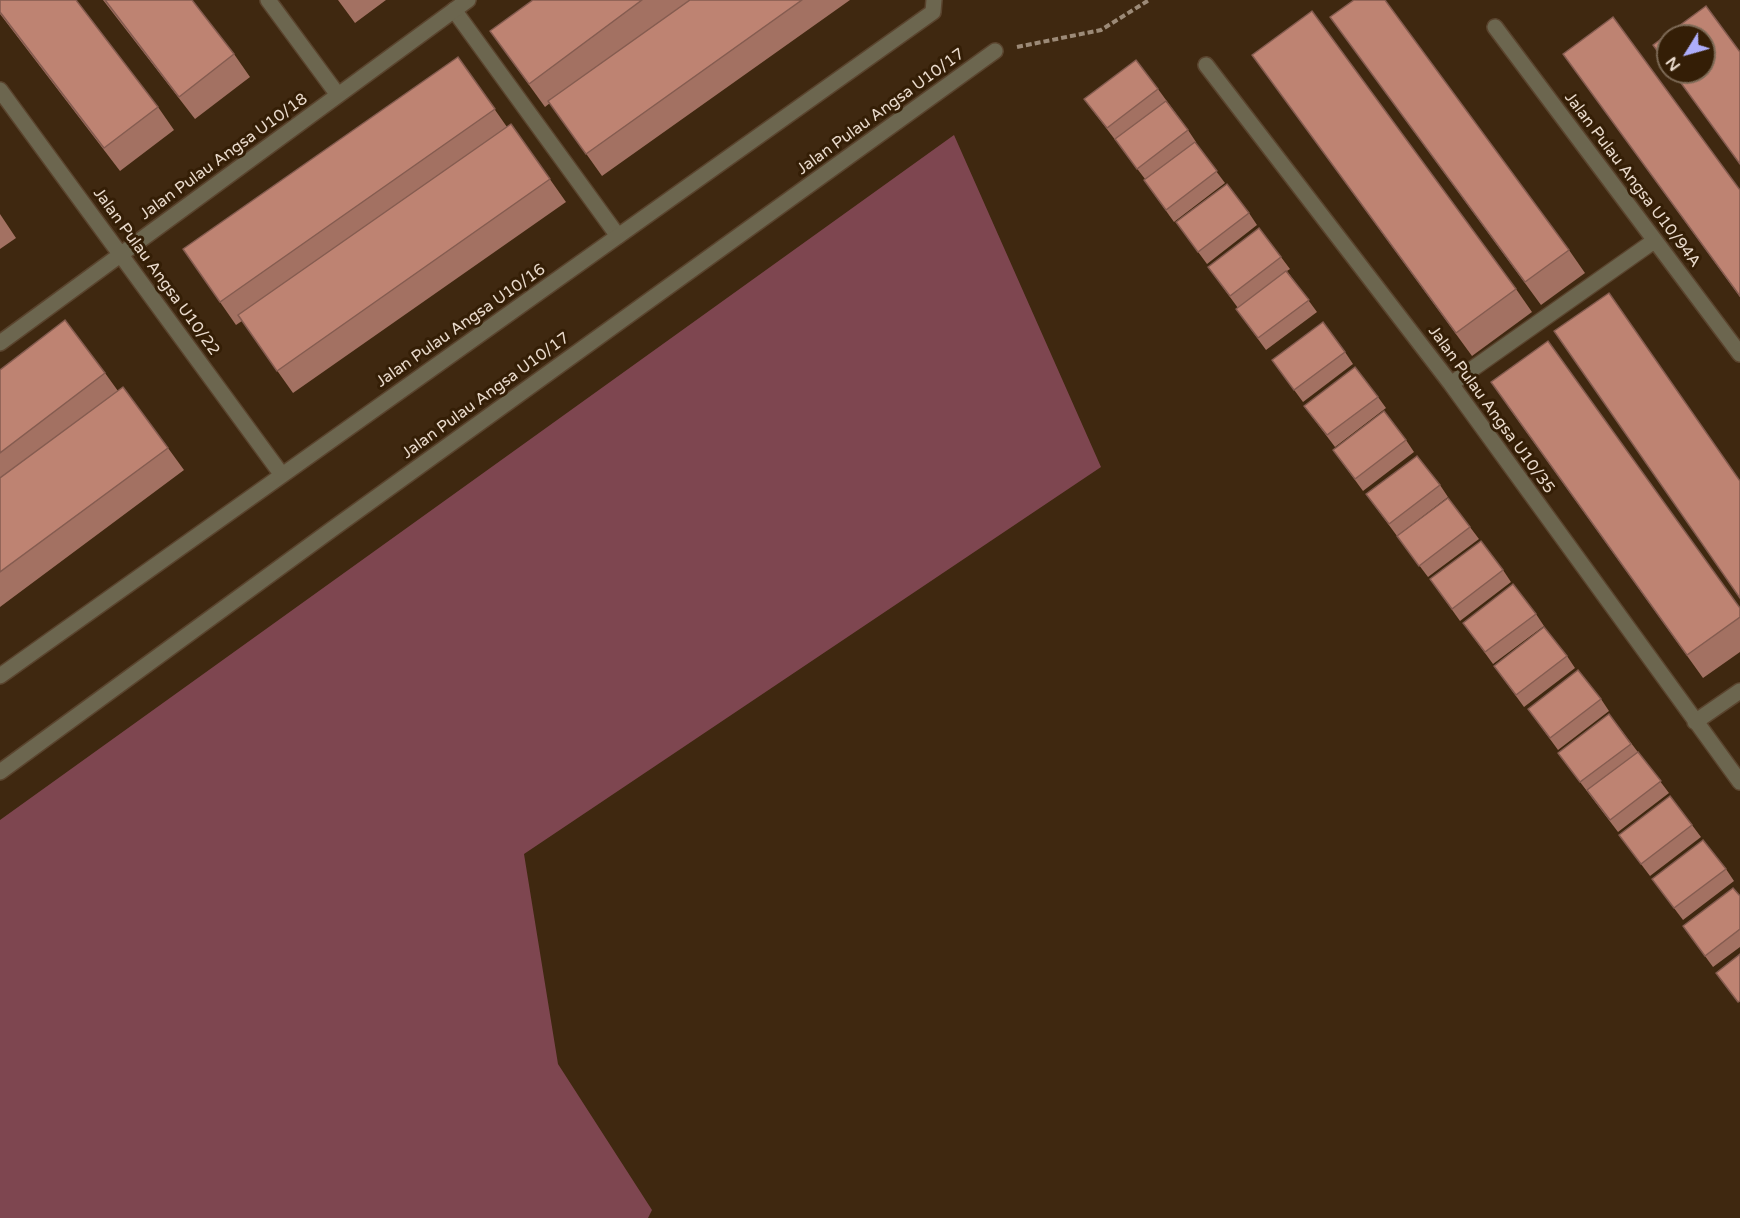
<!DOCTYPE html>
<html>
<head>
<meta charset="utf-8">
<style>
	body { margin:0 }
	#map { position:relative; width:1740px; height:1218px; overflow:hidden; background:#3f2810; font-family:"Varela Round",sans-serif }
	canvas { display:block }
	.north { position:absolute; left:1656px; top:24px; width:60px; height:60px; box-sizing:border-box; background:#341e06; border:2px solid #7c6955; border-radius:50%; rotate:233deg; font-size:16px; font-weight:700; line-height:24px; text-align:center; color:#e9dacc }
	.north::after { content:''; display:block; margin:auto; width:21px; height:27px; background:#aeaefb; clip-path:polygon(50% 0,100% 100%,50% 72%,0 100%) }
</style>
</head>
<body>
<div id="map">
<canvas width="1740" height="1218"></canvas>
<div class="north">N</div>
</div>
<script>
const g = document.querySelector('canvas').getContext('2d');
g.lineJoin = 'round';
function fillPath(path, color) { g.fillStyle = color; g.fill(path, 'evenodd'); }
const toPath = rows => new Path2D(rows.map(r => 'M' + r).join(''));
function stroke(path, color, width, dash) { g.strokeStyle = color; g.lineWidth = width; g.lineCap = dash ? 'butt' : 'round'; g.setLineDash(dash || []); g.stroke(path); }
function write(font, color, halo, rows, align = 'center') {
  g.font = font + ' "Varela Round",sans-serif'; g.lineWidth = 6; g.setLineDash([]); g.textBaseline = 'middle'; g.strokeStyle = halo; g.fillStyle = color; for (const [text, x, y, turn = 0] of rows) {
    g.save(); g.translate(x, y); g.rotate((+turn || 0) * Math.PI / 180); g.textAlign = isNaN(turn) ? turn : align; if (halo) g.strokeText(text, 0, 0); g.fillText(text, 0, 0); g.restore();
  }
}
const forest = toPath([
	[954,135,1101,467,524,854,558,1064,652,1210,648,1218,0,1218,0,820]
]);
const path = toPath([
	[1017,47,1101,30,1149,0]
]);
const lane = toPath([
	[454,10,618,236]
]);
const street = toPath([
	[268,0,338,95],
	[1495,27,1740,354],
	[1206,65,1451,384,1740,782],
	[0,90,282,475],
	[0,343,468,0],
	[1451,384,1654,241],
	[0,676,933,12,934,0],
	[1695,722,1740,691],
	[0,772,331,530,995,51]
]);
const wall = toPath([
	[0,0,158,107,174,130,120,171,0,14],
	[103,0,192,0,234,54,250,77,195,119],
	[338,0,386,0,355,23],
	[533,0,850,0,602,176,550,103,545,107,490,31],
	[1330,17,1569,250,1585,273,1541,305],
	[1563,54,1740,190,1740,297,1579,76],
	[1252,55,1516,289,1532,312,1472,356],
	[458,57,507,127,511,124,566,202,293,393,242,321,236,325,183,249],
	[1158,89,1188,130,1196,142,1195,143,1225,183,1174,222,1144,180,1145,179,1084,99],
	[1249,213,1257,225,1207,264,1176,222],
	[0,214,16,238,0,249],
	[1281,257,1290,269,1287,271,1317,312,1266,350,1236,309,1238,308,1208,267],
	[1345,352,1353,364,1303,402,1272,360],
	[0,370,105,373,118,391,168,448,184,470,0,607],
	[1378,397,1386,408,1335,447,1304,406],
	[1507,405,1740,608,1740,652,1703,678],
	[1406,440,1414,452,1363,491,1333,450],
	[1440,485,1448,497,1397,536,1366,494],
	[1470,527,1479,539,1428,577,1397,536],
	[1503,570,1511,582,1460,621,1430,579],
	[1536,614,1544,626,1493,664,1463,623],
	[1567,656,1575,668,1524,707,1494,666],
	[1601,699,1609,711,1558,750,1528,709],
	[1609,714,1669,793,1618,832,1558,753],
	[1692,825,1701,837,1650,876,1619,835],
	[1726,869,1734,881,1683,920,1652,879],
	[1740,896,1740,947,1713,967,1683,926]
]);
const building = toPath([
	[0,0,76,0,158,107,104,148,0,12,0,0],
	[105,0,192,0,234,54,179,97,105,0],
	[533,0,642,0,529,84,490,31,533,0],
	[690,0,802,0,586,154,548,101,690,0],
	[1354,0,1385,0,1569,250,1525,282,1330,17,1354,0],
	[1706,6,1740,52,1740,164,1673,72,1704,72,1704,36,1668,36,1668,65,1653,45,1706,6],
	[1312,11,1516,289,1456,333,1252,55,1312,11],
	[1613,17,1740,190,1740,296,1563,54,1613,17],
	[458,57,495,109,220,302,183,249,458,57],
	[1136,60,1158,89,1107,128,1084,99,1136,60],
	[1166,101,1188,130,1137,169,1115,139,1166,101],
	[511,124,550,179,277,371,238,315,511,124],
	[1195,142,1217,171,1166,210,1144,180,1195,142],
	[1227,184,1249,213,1198,252,1176,222,1227,184],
	[1259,228,1281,257,1230,296,1208,267,1259,228],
	[1286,271,1309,300,1258,338,1236,309,1286,271],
	[1609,293,1740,481,1740,598,1554,331,1609,293],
	[65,320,105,373,0,453,0,370,65,320],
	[1323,322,1345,352,1294,390,1272,360,1323,322],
	[1548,341,1740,608,1740,617,1687,655,1491,382,1548,341],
	[1355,367,1378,397,1327,435,1304,406,1355,367],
	[123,387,168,448,0,572,0,478,123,387],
	[1384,411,1406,440,1355,479,1333,450,1384,411],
	[1417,456,1440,485,1389,524,1366,494,1417,456],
	[1448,498,1470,527,1419,566,1397,536,1448,498],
	[1481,541,1503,570,1452,609,1430,579,1481,541],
	[1513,584,1536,614,1485,652,1463,623,1513,584],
	[1544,627,1567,656,1516,695,1494,666,1544,627],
	[1578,670,1601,699,1550,738,1528,709,1578,670],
	[1609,714,1631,744,1580,782,1558,753,1609,714],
	[1638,752,1661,781,1610,820,1587,790,1638,752],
	[1670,796,1692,825,1641,864,1619,835,1670,796],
	[1703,840,1726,869,1674,908,1652,879,1703,840],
	[1733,888,1740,896,1740,929,1705,956,1683,926,1733,888],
	[1740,954,1740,1001,1738,1002,1716,973,1740,954]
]);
const streetNames = [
	["Jalan Pulau Angsa U10/17",881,112,-36],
	["Jalan Pulau Angsa U10/18",224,157,-36],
	["Jalan Pulau Angsa U10/94A",1632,180,53],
	["Jalan Pulau Angsa U10/22",156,272,54],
	["Jalan Pulau Angsa U10/16",461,326,-35],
	["Jalan Pulau Angsa U10/17",486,396,-36],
	["Jalan Pulau Angsa U10/35",1491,410,54]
];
fillPath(forest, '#7e4650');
stroke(lane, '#5a442e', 18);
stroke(street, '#5a442e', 18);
stroke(path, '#9c8a77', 4, [6, 3]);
stroke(lane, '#6c664f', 15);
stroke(street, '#6c664f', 15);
fillPath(wall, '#a37162');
fillPath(building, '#be8372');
stroke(building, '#855c50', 1.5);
write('16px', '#e9dacc', '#341e06', streetNames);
</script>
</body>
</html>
